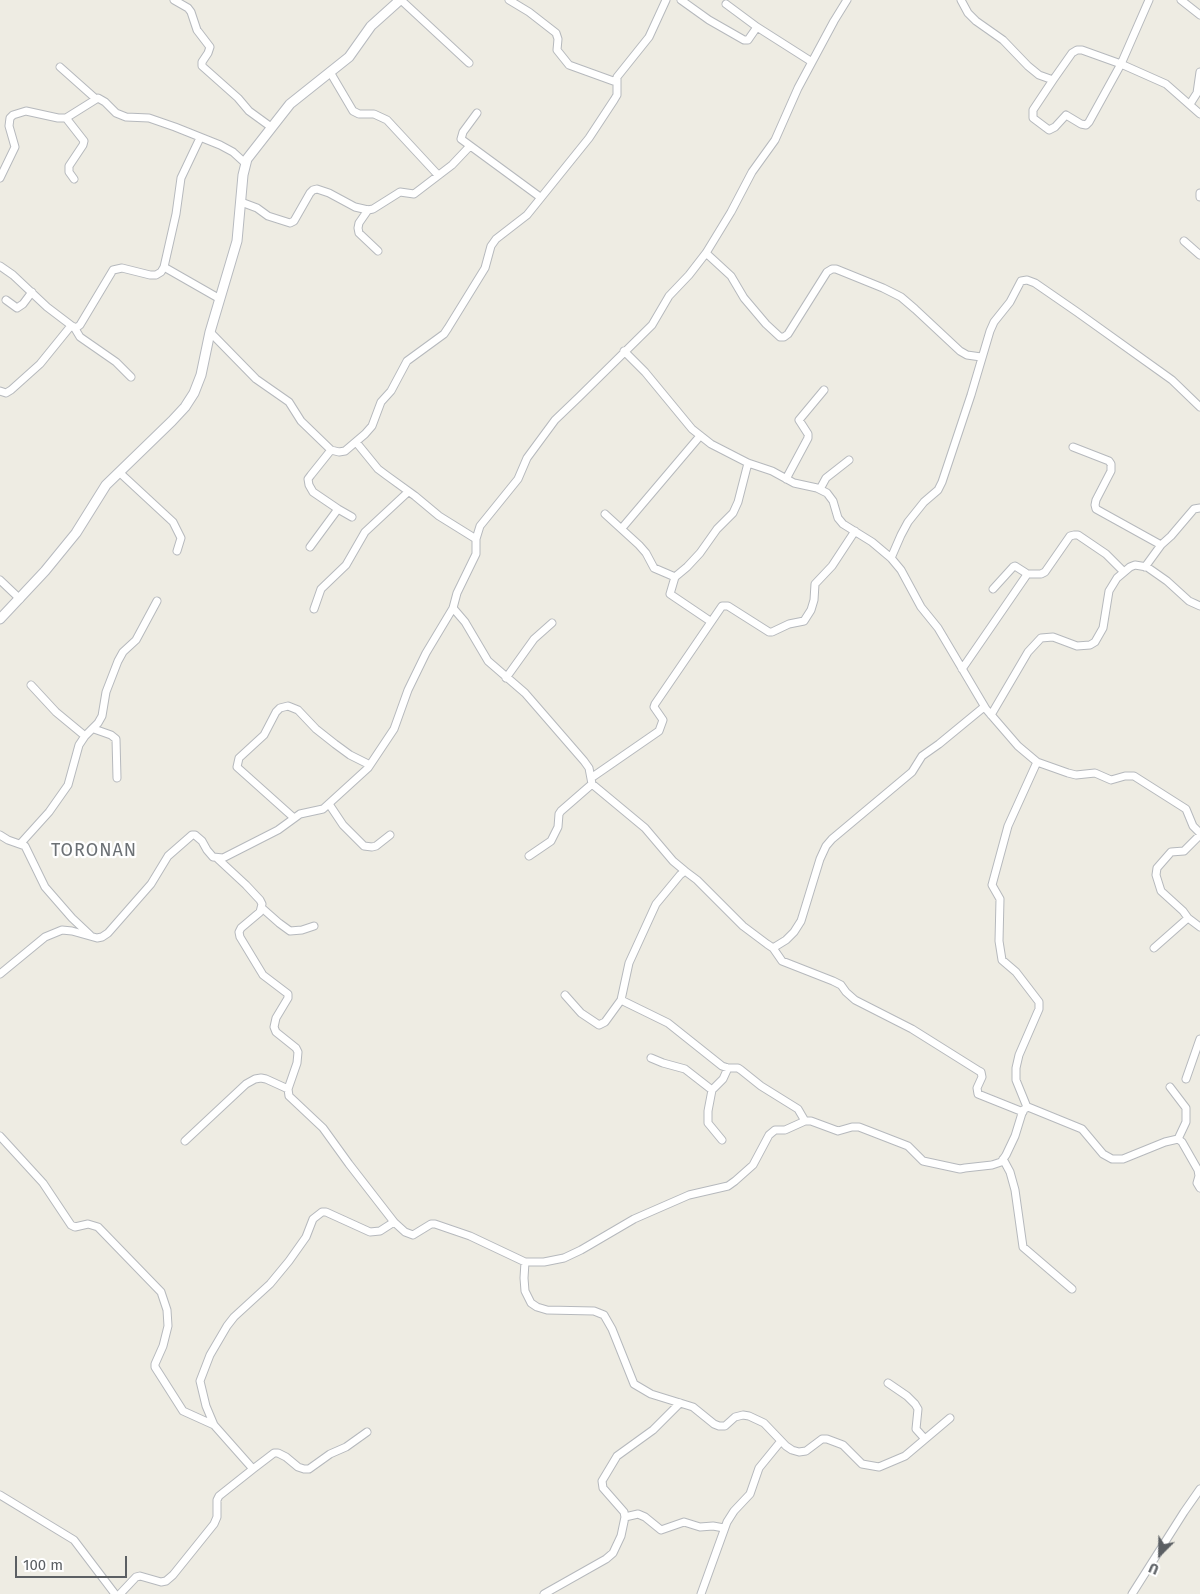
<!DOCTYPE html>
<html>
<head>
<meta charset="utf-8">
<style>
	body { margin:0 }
	#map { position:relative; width:1200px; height:1594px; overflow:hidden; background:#eeece3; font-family:"Fira Sans",sans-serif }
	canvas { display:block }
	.north { position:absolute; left:1135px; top:1529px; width:50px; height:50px; -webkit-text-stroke:4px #fff; paint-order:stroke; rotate:203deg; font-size:14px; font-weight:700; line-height:20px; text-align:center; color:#5b5f63 }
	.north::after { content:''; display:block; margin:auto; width:18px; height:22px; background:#5b5f63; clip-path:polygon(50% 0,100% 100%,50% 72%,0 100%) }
	.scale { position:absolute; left:15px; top:1556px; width:112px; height:22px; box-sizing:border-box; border:2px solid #5b5f63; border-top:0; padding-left:6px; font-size:15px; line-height:18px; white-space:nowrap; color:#5b5f63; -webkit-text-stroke:4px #fff; paint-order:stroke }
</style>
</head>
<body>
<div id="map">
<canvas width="1200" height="1594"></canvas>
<div class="north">U</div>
<div class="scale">100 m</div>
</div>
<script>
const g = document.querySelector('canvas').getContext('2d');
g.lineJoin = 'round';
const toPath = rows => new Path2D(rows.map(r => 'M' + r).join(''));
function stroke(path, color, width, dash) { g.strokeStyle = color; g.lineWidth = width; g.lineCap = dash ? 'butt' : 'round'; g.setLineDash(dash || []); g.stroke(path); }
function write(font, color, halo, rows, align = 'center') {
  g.font = font + ' "Fira Sans",sans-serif'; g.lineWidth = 4.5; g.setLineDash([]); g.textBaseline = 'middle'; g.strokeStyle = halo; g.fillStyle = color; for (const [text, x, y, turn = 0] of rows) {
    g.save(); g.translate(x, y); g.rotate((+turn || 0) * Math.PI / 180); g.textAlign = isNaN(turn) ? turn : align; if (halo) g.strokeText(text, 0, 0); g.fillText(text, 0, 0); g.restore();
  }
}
const street = toPath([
	[174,0,188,8,191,12,197,30,210,47,208,53,202,62,202,66,238,98,249,111,271,127],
	[401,0,469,63],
	[509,0,529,12,556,33,558,39,557,50,569,65,616,82],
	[681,0,709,20,744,40,748,40,757,27],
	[961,0,968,13,976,21,1003,40,1028,66,1039,75,1053,80,1072,53,1077,50,1082,50,1121,64,1166,84,1200,114],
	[1181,0,1200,15],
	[726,4,757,27,812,62],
	[60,67,96,99],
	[330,72,353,111,359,114,374,114,387,120,438,175],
	[1053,80,1033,110,1033,118,1049,130,1055,127,1066,115,1081,124,1086,125,1089,122,1121,64,1149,0],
	[1190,104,1197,93,1200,72],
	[477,113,463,132,461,139,540,197],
	[66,118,84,141,83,145,69,166,69,172,74,179],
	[0,178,15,147,9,126,10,118,13,115,26,111,58,118,66,118,98,98,105,102,116,113,126,117,149,118,175,127,220,145,233,152,245,163],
	[1200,193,1200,197],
	[241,202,257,208,268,216,290,223,294,221,310,193,313,190,317,189,329,193,355,207,368,210,373,209,400,192,414,194,452,165,470,146],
	[368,210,359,223,358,228,359,233,378,251],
	[1184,241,1200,255],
	[706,253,731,276,744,298,766,324,780,337,784,337,788,334,827,272,832,269,836,269,883,288,901,297,915,309,960,351,967,355,981,357],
	[0,266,13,275,47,307,72,326],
	[164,267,220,299],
	[6,300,17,308,23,304,32,292],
	[74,327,80,337,116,362,131,377],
	[210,332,256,379,289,402,301,421,331,450,339,452,345,451,365,434,372,426,381,402,391,391,407,361,444,334,448,328,485,268,491,246,496,239,527,215,589,138,614,100,617,95,617,77,649,37,666,0],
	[624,351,645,372,692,429,711,444,748,463,772,471,794,483,817,488,827,493,833,501,838,518,843,524,872,542,891,558,901,570,921,607,938,628,986,709,1018,746,1037,762,1008,826,992,885,1000,899,999,941,1002,960,1016,972,1039,1002,1039,1009,1019,1055,1016,1068,1016,1080,1027,1107],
	[0,391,6,393,11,390,40,364,70,327,72,326,76,328,80,325,113,270,122,268,150,275,156,275,161,272,164,267,176,214,181,178,200,138],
	[356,442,378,469,386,475,415,496,439,516,476,539],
	[1073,447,1109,461,1111,464,1111,471,1096,500,1095,505,1096,509,1161,545],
	[331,450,311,475,308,479,309,485,313,492,338,509,352,517],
	[119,472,173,522,181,538,177,551],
	[786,479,808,438,808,434,799,420,824,390],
	[820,489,826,478,849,460],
	[605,514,639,545,646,553,654,568,675,577,687,567,700,553,717,529,733,513,738,502,748,463],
	[622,528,700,436],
	[310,547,338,509],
	[891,558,901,535,908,522,924,502,938,490,942,482,971,395,990,331,994,322,1010,302,1021,281,1027,280,1035,283,1077,312,1172,380,1200,407],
	[1145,567,1161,545,1171,536,1188,516,1194,509,1200,508],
	[1026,574,1041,574,1045,572,1070,536,1074,535,1078,535,1106,554,1123,571],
	[675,577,670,594,710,621],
	[0,580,20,599],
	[453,608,465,622,488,661,525,693,584,761,589,768,592,784,645,828,673,861,685,871],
	[314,609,321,589,346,565,365,532,408,492],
	[962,669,1026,576,1026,573,1015,566,1013,567,993,589],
	[506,678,534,639,552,623],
	[31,685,56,712,85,736],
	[991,715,1028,652,1041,638,1053,637,1077,646,1090,645,1095,642,1103,628,1109,591,1117,578,1130,567,1135,565,1147,567,1167,581,1189,601,1200,606],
	[94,729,111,735,116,739,117,778],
	[1037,762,1068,773,1076,775,1095,773,1111,780,1125,776,1134,776,1186,809,1193,826,1200,833],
	[591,778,659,731,663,720,654,707,655,704,722,606,728,606,769,632,772,632,789,624,804,621,811,610,814,600,815,584,832,566,855,531],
	[329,804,343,825,364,846,372,847,376,846,390,835],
	[294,818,237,767,239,758,264,735,276,712,280,708,288,706,298,710,316,729,335,744,350,755,370,765],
	[0,835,8,840,25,846,45,887,72,918,90,935],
	[21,843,49,812,68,785,79,745,85,736,98,723,102,716,106,692,118,661,123,652,136,640,157,601],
	[529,856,551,841,558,827,559,814,561,811,592,784],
	[218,859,246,885,260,900,262,904,260,912,241,928,239,932,240,937,263,975,288,994,288,998,276,1018,274,1027,276,1032,296,1048,298,1052,297,1063,288,1089,289,1096,323,1128,349,1164,394,1222],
	[262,908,279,923,290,931,302,930,314,926],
	[1188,918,1183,911,1161,891,1156,875,1157,868,1171,852,1184,851,1200,835],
	[773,948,782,961,833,981,841,985,846,992,855,1000,912,1029,979,1071,981,1072,982,1077,977,1088,978,1094,1023,1112],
	[1154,948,1188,918,1200,927],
	[0,974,45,937,62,930,72,931,97,938,102,937,108,933,151,884,168,856,192,835,195,835,202,841,207,850,213,857,223,858,278,830,300,814,323,809,368,768,394,729,408,690,426,653,453,608,457,593,476,554,476,539,480,526,518,479,527,458,555,420,579,397,652,325,669,296,689,275,706,253,731,212,752,172,775,140,798,88,834,21,847,0],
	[565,995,581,1013,599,1025,605,1022,621,1000],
	[651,1058,663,1063,685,1069,712,1090],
	[1186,1079,1200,1039],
	[1170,1087,1186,1108,1186,1122,1178,1139],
	[805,1121,798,1109,761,1086,741,1070,738,1068,728,1068,722,1066,668,1023,621,1000,629,963,656,904,680,875,685,871,697,880,743,926,767,944,773,948,786,940,794,932,801,921,820,859,826,846,832,839,912,772,922,756,939,744,984,707],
	[0,1136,43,1183,71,1225,75,1227,88,1224,98,1227,161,1292,167,1310,168,1326,163,1346,155,1364,155,1367,183,1411,214,1425],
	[722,1140,708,1123,708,1111,712,1090,723,1079,728,1068],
	[185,1141,246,1084,255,1079,261,1078,266,1079,288,1089],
	[1003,1159,1010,1172,1015,1190,1023,1247,1072,1289],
	[525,1262,524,1278,525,1291,531,1303,537,1307,547,1310,594,1311,604,1315,612,1329,634,1384,651,1394,693,1407,714,1424,719,1426,725,1426,735,1417,743,1415,749,1416,764,1423,786,1446,792,1450,799,1452,806,1451,822,1439,827,1439,843,1445,862,1464,879,1467,905,1456,950,1418],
	[888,1383,907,1396,915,1404,918,1409,916,1429,925,1439],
	[253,1469,274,1453,278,1453,286,1457,298,1467,304,1469,309,1469,330,1454,346,1447,367,1432],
	[0,1495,74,1540,115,1594],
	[625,1517,638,1514,645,1517,661,1530,684,1522,700,1527,713,1526,724,1528],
	[120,1594,136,1577,140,1576,161,1582,166,1581,173,1575,214,1524,217,1517,217,1500,219,1496,253,1469,214,1425,206,1406,200,1381,210,1355,227,1326,234,1317,270,1284,289,1261,306,1237,313,1219,322,1212,326,1212,370,1232,380,1231,394,1222,405,1232,413,1235,431,1224,435,1224,470,1236,525,1262,544,1262,564,1258,581,1250,634,1219,689,1195,728,1186,735,1181,753,1165,769,1135,775,1130,785,1130,805,1121,811,1121,838,1131,852,1127,859,1127,908,1146,923,1161,960,1169,965,1168,992,1165,1001,1162,1006,1155,1015,1136,1023,1110,1028,1107,1082,1129,1103,1154,1112,1159,1123,1159,1165,1142,1178,1139,1182,1142,1198,1170,1199,1176,1197,1183,1200,1188],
	[544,1594,606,1559,613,1553,621,1536,625,1517,624,1512,603,1488,602,1481,617,1456,653,1430,680,1403],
	[701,1594,727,1522,734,1511,750,1494,759,1468,781,1441],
	[1132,1594,1184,1512,1200,1489]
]);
const secondary = toPath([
	[0,619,45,571,76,533,106,485,172,421,185,407,194,393,201,375,210,332,237,241,243,175,247,159,290,104,349,57,371,26,400,0]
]);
const quarterNames = [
	["TORONAN",94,851]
];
stroke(street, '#b6b9bd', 9);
stroke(secondary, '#b7babf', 11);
stroke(street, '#fff', 7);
stroke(secondary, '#fff', 9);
g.letterSpacing = '1px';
write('18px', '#6c7175', '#fff', quarterNames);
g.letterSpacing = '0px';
</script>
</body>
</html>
